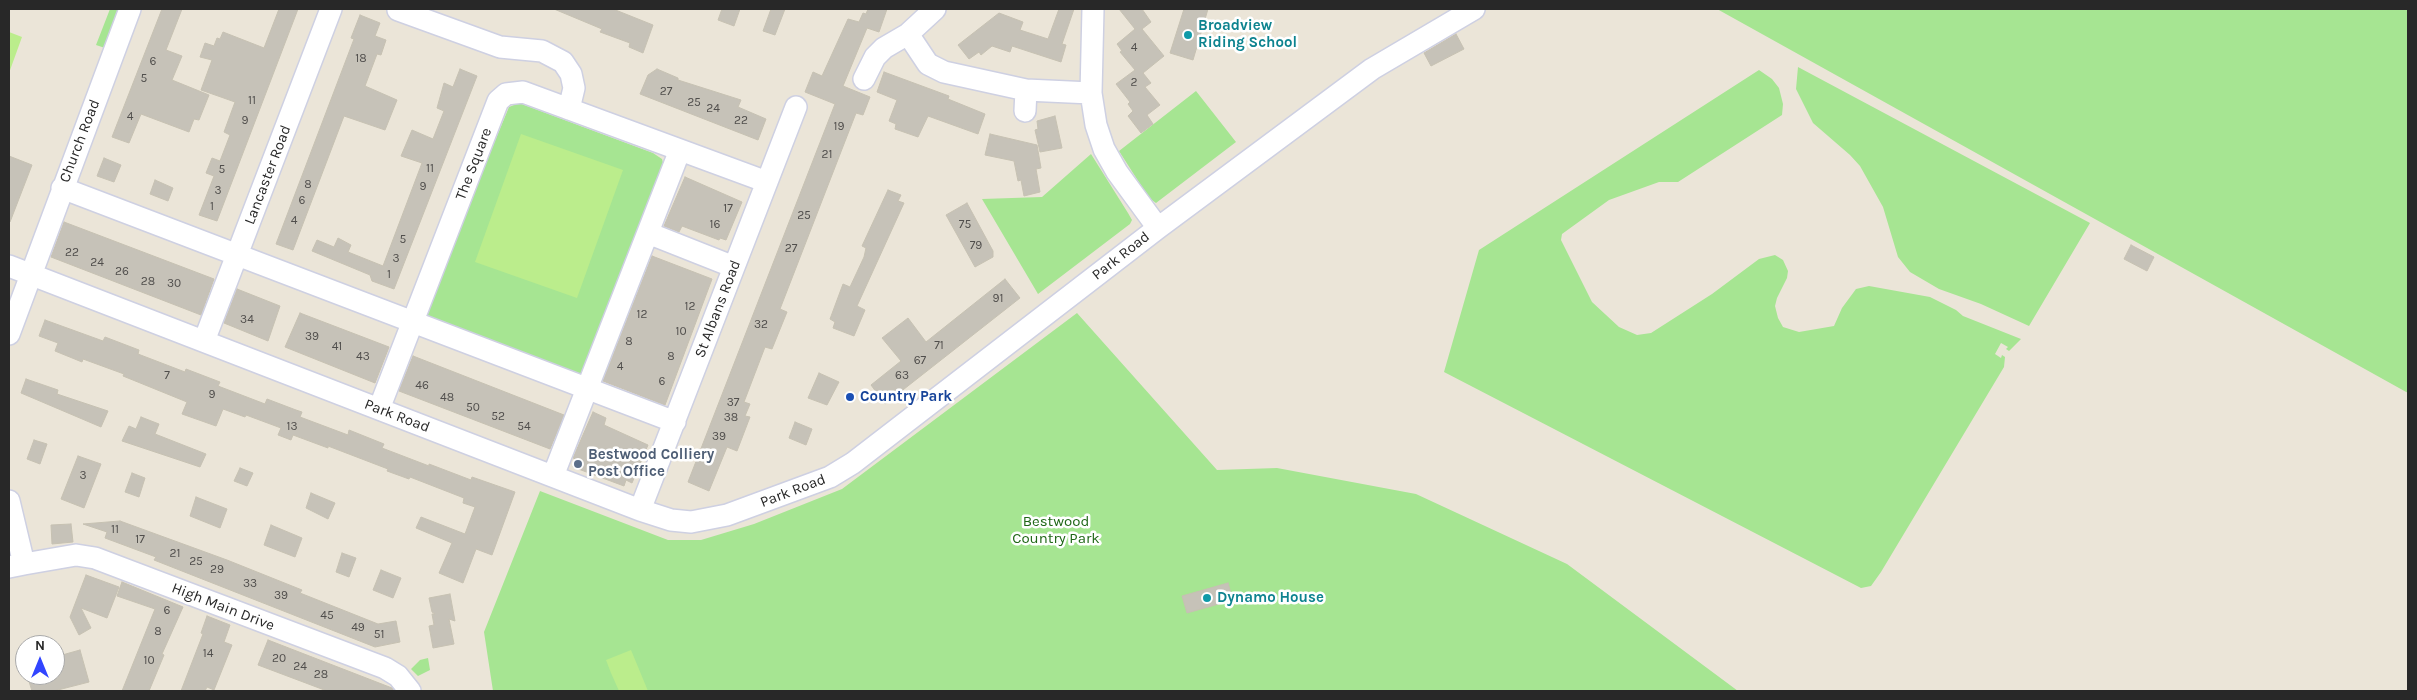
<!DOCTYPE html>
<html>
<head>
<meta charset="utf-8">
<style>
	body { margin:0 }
	#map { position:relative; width:2417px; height:700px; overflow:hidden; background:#ebe5d8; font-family:Karla,sans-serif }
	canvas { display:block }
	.frame { position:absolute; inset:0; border:10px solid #282828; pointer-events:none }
	.north { position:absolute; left:15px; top:635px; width:50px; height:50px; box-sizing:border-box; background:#fff; border:1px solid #a9a9a9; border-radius:50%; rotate:0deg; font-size:14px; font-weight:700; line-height:20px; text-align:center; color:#282828 }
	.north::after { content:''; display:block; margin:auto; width:18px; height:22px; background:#3245ff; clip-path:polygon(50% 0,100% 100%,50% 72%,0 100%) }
</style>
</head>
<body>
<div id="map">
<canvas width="2417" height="700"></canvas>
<div class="frame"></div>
<div class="north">N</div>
</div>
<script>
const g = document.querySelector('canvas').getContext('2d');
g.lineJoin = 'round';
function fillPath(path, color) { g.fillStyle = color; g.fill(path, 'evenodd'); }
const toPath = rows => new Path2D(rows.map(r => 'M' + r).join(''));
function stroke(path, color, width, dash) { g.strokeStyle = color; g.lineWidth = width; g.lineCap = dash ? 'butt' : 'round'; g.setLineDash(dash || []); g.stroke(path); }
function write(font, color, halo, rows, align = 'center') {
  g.font = font + ' Karla,sans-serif'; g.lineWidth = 5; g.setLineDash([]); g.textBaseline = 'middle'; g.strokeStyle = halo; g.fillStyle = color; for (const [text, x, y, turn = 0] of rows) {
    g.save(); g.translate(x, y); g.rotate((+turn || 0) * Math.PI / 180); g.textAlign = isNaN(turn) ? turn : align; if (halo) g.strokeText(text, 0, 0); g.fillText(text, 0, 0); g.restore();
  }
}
const green = toPath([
	[110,9,123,9,108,49,96,45],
	[1717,9,2408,9,2408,393],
	[1798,67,2090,223,2029,326,1981,304,1939,289,1910,272,1898,257,1883,207,1860,166,1850,155,1813,123,1796,89],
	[1759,70,1772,79,1779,88,1783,104,1782,115,1678,182,1659,182,1609,200,1562,234,1561,240,1592,302,1619,327,1637,335,1651,333,1712,294,1759,259,1775,255,1783,260,1788,271,1787,278,1777,298,1775,306,1778,318,1783,327,1799,332,1834,326,1842,308,1856,289,1869,286,1930,297,1956,310,1963,316,2021,339,2009,351,2006,349,2008,347,2001,343,1995,354,2001,358,2002,355,2005,357,2004,367,1881,572,1871,586,1861,588,1444,372,1479,250],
	[1196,91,1236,142,1156,203,1149,198,1119,151],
	[519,103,653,153,662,159,665,170,586,376,578,379,428,321,427,310,439,276,509,107],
	[1091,154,1128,213,1132,220,1130,224,1038,294,982,199,1042,197],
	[1077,313,1217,470,1277,468,1416,494,1567,564,1738,691,493,691,484,632,540,491,668,540,701,540,754,524,842,489],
	[428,658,430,670,418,676,411,669,420,660]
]);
const pitch = toPath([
	[9,32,22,37,9,73],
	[521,134,623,170,577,298,475,262],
	[631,650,648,691,619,691,611,673,606,660]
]);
const building = toPath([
	[162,9,182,9,166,50,182,56,172,80,209,95,199,120,194,119,189,132,141,114,129,143,112,137,162,9],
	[279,9,298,9,217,221,199,215,214,176,206,173,212,158,220,161,230,135,224,132,235,102,201,90,212,60,200,57,205,43,214,46,217,38,220,39,223,32,264,48,279,9],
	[554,9,613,9,653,25,643,53,629,47,630,43,600,32,602,29,554,9],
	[722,9,740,9,734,26,718,20,722,9],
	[771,9,785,9,775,35,763,31,771,9],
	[868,9,887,9,879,32,867,28,843,86,870,97,863,115,856,113,780,309,787,312,772,349,765,347,744,402,750,404,745,416,750,417,737,451,727,447,709,491,688,482,835,104,805,92,813,72,822,76,848,19,859,22,863,13,866,14,868,9],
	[1059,9,1074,9,1062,44,1066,45,1061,62,1012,46,1010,52,992,46,981,55,979,52,969,59,958,45,999,13,1023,22,1020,30,1048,39,1059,9],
	[1119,9,1142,9,1151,22,1142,29,1164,56,1143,73,1151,83,1145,87,1160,105,1147,115,1153,124,1141,133,1128,116,1133,111,1128,104,1130,102,1116,84,1135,70,1120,52,1122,51,1117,44,1135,29,1119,9],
	[1184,9,1208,9,1193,60,1170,53,1184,9],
	[360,15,380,23,375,36,386,40,381,55,377,54,365,86,397,100,385,130,344,116,293,250,276,244,354,39,351,38,360,15],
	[1456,34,1464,49,1431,66,1424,53,1456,34],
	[460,69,477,76,394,289,372,281,370,275,312,251,317,240,334,247,338,238,351,245,348,252,383,266,422,163,401,156,412,130,433,139,444,111,437,108,444,83,453,87,460,69],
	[657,69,678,78,678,80,741,100,738,107,766,119,758,140,640,94,648,75,657,69],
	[884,72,949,96,948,99,985,114,978,134,928,116,918,137,895,129,896,124,889,121,897,100,877,92,884,72],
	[1055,116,1062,148,1040,152,1035,130,1038,129,1037,121,1055,116],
	[990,134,1037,145,1041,168,1036,169,1040,192,1024,196,1021,180,1018,181,1014,161,985,155,990,134],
	[9,156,32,165,10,222,9,222,9,156],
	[104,158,121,165,114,182,97,176,104,158],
	[685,177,742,202,726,240,720,238,719,240,682,226,679,232,664,226,685,177],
	[155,180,173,188,168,201,150,194,155,180],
	[888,190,901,195,898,201,904,203,857,306,865,310,854,336,833,328,835,322,830,319,843,284,850,287,864,257,866,248,862,246,888,190],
	[967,203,993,251,993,257,975,267,946,215,967,203],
	[64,222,214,279,201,315,51,257,64,222],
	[2131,245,2154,257,2147,271,2124,259,2131,245],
	[652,256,712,279,665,405,603,381,652,256],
	[1005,279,1020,298,885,404,871,385,901,361,882,338,908,318,926,342,1005,279],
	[237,289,280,306,268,341,224,323,237,289],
	[300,313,389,347,375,383,285,347,300,313],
	[45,320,103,341,105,337,139,350,138,354,185,372,186,369,220,382,218,386,265,404,267,399,296,410,302,412,300,417,348,435,349,430,384,444,382,448,429,466,429,464,471,480,472,477,515,492,492,555,476,549,463,583,439,573,452,543,416,528,421,517,465,534,475,507,463,503,464,498,410,477,409,479,387,471,388,469,328,446,328,448,293,435,291,440,278,435,281,428,246,415,245,417,223,409,216,426,182,414,187,402,123,376,124,374,83,359,82,362,55,351,58,343,39,336,45,320],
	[413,356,564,415,550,449,399,391,413,356],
	[819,373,839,382,827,405,808,398,819,373],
	[26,379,58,390,57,394,108,411,101,427,21,393,26,379],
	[593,412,606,418,604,425,648,445,632,483,626,480,624,486,573,467,576,459,573,458,593,412],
	[141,417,159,424,155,434,206,454,200,467,122,441,129,426,136,429,141,417],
	[795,422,812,429,806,445,789,438,795,422],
	[34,440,47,444,40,464,27,459,34,440],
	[78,456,101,464,84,508,61,499,78,456],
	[240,468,253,473,247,486,234,481,240,468],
	[132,473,145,478,139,497,125,492,132,473],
	[311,493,335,503,328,519,306,508,311,493],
	[196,497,227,509,220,528,190,516,196,497],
	[120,521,227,560,302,590,300,593,378,624,396,621,400,642,375,647,154,560,156,557,105,538,107,532,83,524,120,521],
	[71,524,73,542,52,544,51,525,71,524],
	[271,525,302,538,295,557,264,545,271,525],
	[342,553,356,558,349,577,336,572,342,553],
	[381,570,401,578,393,598,373,590,381,570],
	[86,575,119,587,107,618,81,608,91,628,79,635,70,617,86,575],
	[122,582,183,607,162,654,164,655,149,691,122,691,155,609,117,596,122,582],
	[1228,583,1233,600,1187,613,1182,596,1228,583],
	[450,594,455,621,449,619,454,644,433,648,429,626,434,625,432,614,435,614,432,612,429,598,450,594],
	[207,616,230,625,224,642,232,645,214,690,207,687,205,691,181,691,203,634,201,633,207,616],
	[268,640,392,688,394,691,327,691,258,665,268,640],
	[80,650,89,682,54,691,32,691,27,675,55,675,55,657,80,650]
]);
const street = toPath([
	[1093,9,1091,93,1096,125,1104,149,1117,172,1158,228],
	[398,10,500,47,542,51,563,62,571,74,574,88,569,109],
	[908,34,928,64,944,72,1026,90,1091,93],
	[864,79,875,57,884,48,908,34,935,9],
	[1025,111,1026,90],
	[62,188,675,422],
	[648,233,734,267],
	[9,266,640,510,671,520,691,522,727,515,830,477,853,463,1158,228,1372,69,1474,9],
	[9,334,130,9],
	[204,341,331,9],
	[379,409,498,101,506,94,523,92,767,182],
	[553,476,680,150],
	[9,501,24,564,9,567],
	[640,510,796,107],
	[24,564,76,555,95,558,385,668,398,676,410,691]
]);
const markers = [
	[1188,35,5,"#0f9aa8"],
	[850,397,5,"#1a4fb4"],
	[578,464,5,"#5c6f8a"],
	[1207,598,5,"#0f9aa8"]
];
const numberNames = [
	["4",1134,48],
	["18",361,59],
	["6",153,62],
	["5",144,79],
	["2",1134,83],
	["27",666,92],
	["11",252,101],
	["25",694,103],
	["24",713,109],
	["4",130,117],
	["9",245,121],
	["22",741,121],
	["19",839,127],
	["21",827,155],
	["11",430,169],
	["5",222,170],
	["8",308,185],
	["9",423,187],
	["3",218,191],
	["6",302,201],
	["1",212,207],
	["17",728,209],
	["25",804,216],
	["4",294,221],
	["16",715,225],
	["75",965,225],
	["5",403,240],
	["79",976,246],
	["27",791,249],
	["22",72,253],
	["3",396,259],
	["24",97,263],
	["26",122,272],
	["1",389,275],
	["28",148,282],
	["30",174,284],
	["91",998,299],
	["12",690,307],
	["12",642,315],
	["34",247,320],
	["32",761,325],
	["10",681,332],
	["39",312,337],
	["8",629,342],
	["71",939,346],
	["41",337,347],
	["43",363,357],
	["8",671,357],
	["67",920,361],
	["4",620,367],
	["7",167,376],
	["63",902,376],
	["6",662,382],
	["46",422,386],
	["9",212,395],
	["48",447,398],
	["37",733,403],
	["50",473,408],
	["52",498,417],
	["38",731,418],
	["13",292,427],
	["54",524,427],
	["39",719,437],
	["3",83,476],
	["11",115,530],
	["17",140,540],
	["21",175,554],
	["25",196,562],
	["29",217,570],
	["33",250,584],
	["39",281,596],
	["6",167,611],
	["45",327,616],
	["49",358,628],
	["8",158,632],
	["51",379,635],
	["14",208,654],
	["20",279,659],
	["10",149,661],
	["24",300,667],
	["28",321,675]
];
const cultureNames = [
	["Broadview",1198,26],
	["Riding School",1198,43],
	["Dynamo House",1217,598]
];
const streetNames = [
	["Church Road",80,141,-69],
	["The Square",474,164,-69],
	["Lancaster Road",268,175,-69],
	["Park Road",1121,256,-38],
	["St Albans Road",718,309,-69],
	["Park Road",397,416,21],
	["Park Road",793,491,-21],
	["High Main Drive",223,607,21]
];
const transitNames = [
	["Country Park",860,397]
];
const serviceNames = [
	["Bestwood Colliery",588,455],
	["Post Office",588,472]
];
const parkNames = [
	["Bestwood",1056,522],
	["Country Park",1056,539]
];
fillPath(green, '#a6e592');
fillPath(pitch, '#bbed8c');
fillPath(building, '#c6c2b8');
stroke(building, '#c6c1b2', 1);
stroke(street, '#ced0e2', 24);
stroke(street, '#fff', 21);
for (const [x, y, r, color] of markers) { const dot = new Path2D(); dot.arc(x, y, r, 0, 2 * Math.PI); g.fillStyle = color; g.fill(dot); stroke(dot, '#fff', 2); }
write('12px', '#504e4c', null, numberNames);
write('bold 15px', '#0d838f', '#fff', cultureNames, 'left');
write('15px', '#282828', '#fff', streetNames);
write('bold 15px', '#164399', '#fff', transitNames, 'left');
write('bold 15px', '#4e5e75', '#fff', serviceNames, 'left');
write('15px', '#1f6716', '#fff', parkNames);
</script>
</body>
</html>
